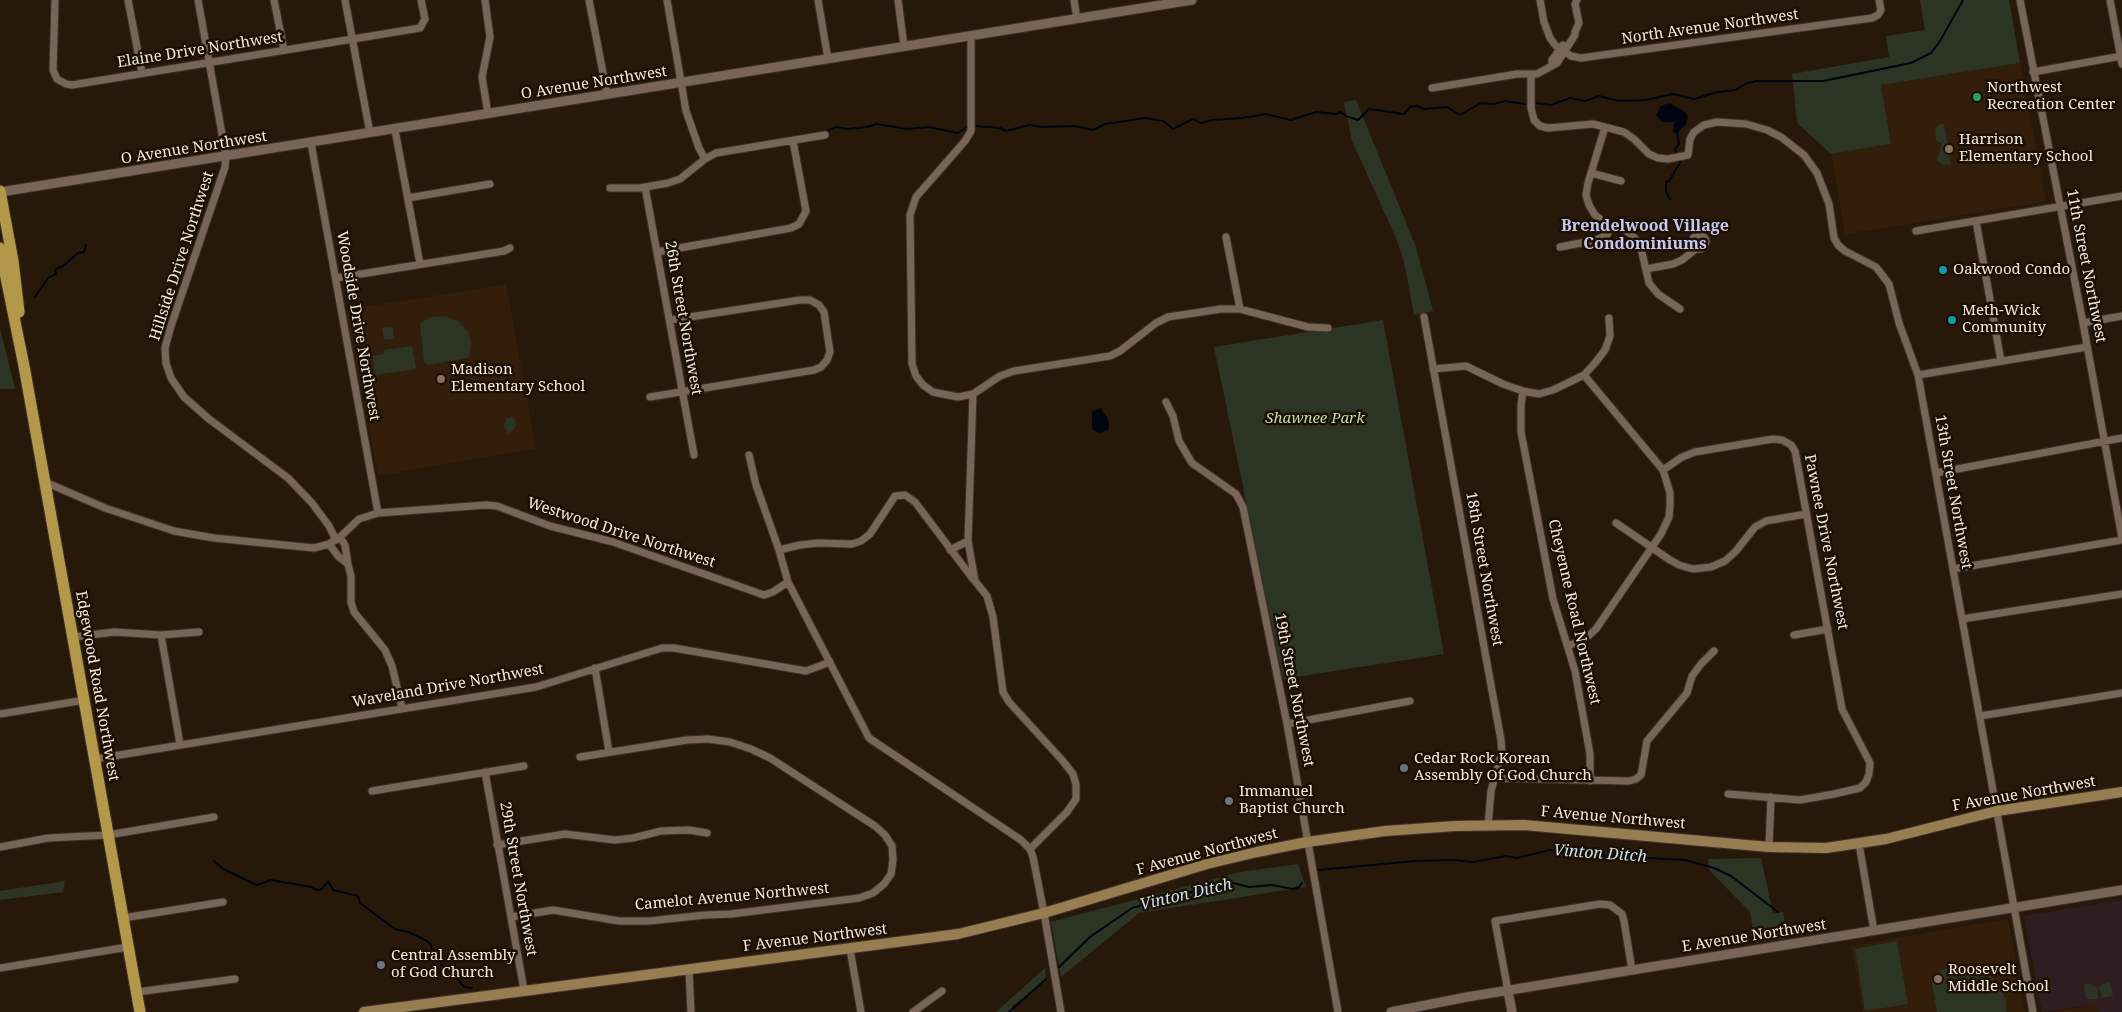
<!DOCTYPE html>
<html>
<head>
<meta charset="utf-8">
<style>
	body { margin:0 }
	canvas { display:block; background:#27180a }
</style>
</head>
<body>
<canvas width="2122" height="1012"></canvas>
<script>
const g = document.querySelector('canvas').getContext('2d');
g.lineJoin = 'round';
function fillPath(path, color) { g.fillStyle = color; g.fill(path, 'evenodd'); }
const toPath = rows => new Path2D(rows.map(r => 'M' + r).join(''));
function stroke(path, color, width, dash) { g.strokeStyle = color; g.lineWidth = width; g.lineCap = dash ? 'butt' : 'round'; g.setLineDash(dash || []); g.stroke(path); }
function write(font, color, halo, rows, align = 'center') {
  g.font = font + ' "Noto Serif",serif'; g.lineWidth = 5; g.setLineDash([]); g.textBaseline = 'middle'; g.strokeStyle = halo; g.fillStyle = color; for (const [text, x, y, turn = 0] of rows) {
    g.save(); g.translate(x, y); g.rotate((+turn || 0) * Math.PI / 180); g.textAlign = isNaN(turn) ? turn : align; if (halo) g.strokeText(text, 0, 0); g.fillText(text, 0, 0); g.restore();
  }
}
const commercial = toPath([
	[2122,900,2122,1012,2098,1012,2096,1004,2042,1012,2024,916]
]);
const built = toPath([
	[2020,63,2046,201,1845,234,1831,154,1891,144,1881,85],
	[506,284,536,448,378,476,346,310],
	[2008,919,2025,1012,1863,1012,1851,946],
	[2097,1004,2098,1012,2052,1012,2096,1004]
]);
const green = toPath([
	[1920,0,2009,0,2020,63,1881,85,1891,144,1831,154,1797,123,1792,74,1889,57,1886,36,1925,30],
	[1356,100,1416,247,1433,311,1414,315,1404,262,1396,238,1352,141,1344,102],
	[1944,124,1951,164,1944,165,1937,161,1942,144,1936,140,1935,130,1938,125],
	[445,316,458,321,469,333,471,346,469,358,428,365,424,362,420,324,430,317],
	[1383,320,1444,654,1283,679,1214,347],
	[393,327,394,339,384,340,382,328],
	[0,329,15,389,0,389],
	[412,346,416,369,375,375,372,356,384,354,384,350],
	[514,417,516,426,509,434,504,427,507,418],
	[1761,858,1773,914,1783,912,1788,938,1755,943,1750,912,1709,870,1708,859],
	[1298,864,1306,887,1139,913,1061,977,1051,922,1240,872],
	[65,881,63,892,0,900,0,891],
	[1897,941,1908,1004,1865,1011,1855,949],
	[1956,965,1972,966,1987,972,1999,985,2006,1000,2006,1012,1937,1012,1931,978,1942,970],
	[1045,968,1046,981,1012,1006,1013,1012,996,1012],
	[2110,982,2113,996,2102,998,2099,988,2102,984],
	[2089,983,2098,989,2098,999,2086,999,2084,985]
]);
const water = toPath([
	[1670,103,1685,112,1688,117,1686,124,1677,134,1673,132,1674,122,1662,122,1656,115,1661,106],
	[1101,408,1108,419,1109,425,1108,430,1099,433,1092,429,1092,412]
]);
const stream = toPath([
	[1536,103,1551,105,1570,98,1585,101,1599,96,1619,101,1646,100,1673,94,1694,99,1717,92,1736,90,1745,84,1756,81,1823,81,1911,63,1931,53,1940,41,1963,0],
	[976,126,1000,128,1006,131,1029,125,1043,127,1075,126,1093,130,1105,124,1145,118,1163,121,1173,129,1193,119,1201,123,1212,120,1242,118,1266,114,1291,120,1316,112,1336,114,1341,112,1346,116,1358,120,1369,109,1404,114,1410,107,1417,106,1424,109,1447,107,1460,115,1481,103,1494,104,1505,101,1525,104],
	[829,130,836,127,847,129,867,127,876,124,908,129,929,127,958,133,968,126],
	[1676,153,1675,149,1679,144,1677,134],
	[1670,199,1666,192,1666,182,1669,181,1681,161],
	[35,297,48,278,56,274,55,270,58,268,63,266,78,253,84,252,86,245],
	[214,861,223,869,257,885,271,880,311,887,317,890,322,889,328,881,333,890,358,896,360,903,395,929,409,932,427,941,431,945,433,952,440,964,450,969,464,987,472,988],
	[1319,870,1415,861,1452,860,1473,862,1506,856,1517,858,1549,850,1591,855,1685,860,1714,868,1731,876,1778,912],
	[1059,967,1090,937,1132,908,1229,882,1249,887,1272,885,1293,889,1299,887,1302,883],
	[1009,1012,1046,979]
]);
const minor = toPath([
	[55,0,53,70,57,79,66,84,72,85,420,28,425,19,421,0],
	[128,0,142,73],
	[198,0,226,156,225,167,171,326,165,348,166,363,171,378,184,397,209,419,288,478,312,503,329,526,336,540],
	[274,0,284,50],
	[345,0,370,133],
	[485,0,490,37,482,77,488,114],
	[589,0,607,94],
	[667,0,686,111,699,148,705,159],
	[818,0,828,59],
	[898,0,904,46],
	[1074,0,1077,19],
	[1540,0,1544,22,1550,38,1556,46,1571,56,1581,58,1872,18,1878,15,1881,10,1879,0],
	[2020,0,2083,323,2122,538],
	[2110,0,2122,64],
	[971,36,971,131,965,141,916,197,910,215,912,364,916,376,923,385,933,392,958,397,973,394],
	[1552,66,1552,60,1563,45],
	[2033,72,2122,56],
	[1531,75,1531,108,1534,120,1540,126,1548,128,1593,124,1624,132,1634,139,1649,154,1658,158,1668,159,1688,155,1690,139,1694,132,1704,125,1717,122,1746,124,1767,130,1781,137,1804,155,1817,173,1829,204,1834,238,1838,245,1845,251,1876,267,1889,284,1899,323,1918,375,2033,1012],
	[1432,88,1517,74,1537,74,1557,63,1575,35,1575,32,1579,23,1575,4,1577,0],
	[1605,127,1588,183,1586,195,1589,205,1595,215,1604,222,1623,229,1631,234,1640,244,1649,283,1658,294,1680,309],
	[395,130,420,264],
	[311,143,378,513],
	[1591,173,1621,181],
	[645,187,694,455],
	[610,188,640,188,668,183,680,179,705,159,716,153,825,135],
	[408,198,490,184],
	[1976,221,2001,361],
	[1916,231,2122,196],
	'1692 242a7 7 0 1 1 14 0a7 7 0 1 1-14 0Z',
	[1226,237,1240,309],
	[1560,247,1596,240,1607,235,1611,226],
	[657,252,791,228,799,224,806,211,793,141],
	[1646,269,1673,264,1682,260,1697,248],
	[336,278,504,251,510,248],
	[1424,317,1501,740,1502,752,1491,791,1488,826],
	[2083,323,2122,316],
	[1433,369,1466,366,1503,384,1523,391,1539,394,1553,390,1584,375,1595,363,1605,350,1610,336,1609,318],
	[1918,375,2087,347],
	[1523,391,1521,405,1521,432,1553,599,1575,671,1590,754,1590,781],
	[650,397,814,370,821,367,827,360,830,352,824,312,819,305,810,300,800,300,670,320],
	[1166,402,1173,416,1179,441,1192,463,1236,494,1243,507,1287,724,1338,1012],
	[749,455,756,485,779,550],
	[1663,470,1682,457,1695,452,1773,439,1782,440,1791,445,1795,451,1842,709,1870,763,1869,774,1866,782,1860,788,1834,794,1800,800,1728,794],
	[1936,473,2122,438],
	[45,482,105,508,174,531,214,538,314,548,329,544,340,537,359,519,378,513,486,505,497,506,550,526,613,542,764,595,773,592,788,582],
	[1616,523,1670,560,1679,565,1693,569,1711,567,1725,561,1736,551,1755,527,1766,521,1806,514],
	[340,537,345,545,348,564],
	[329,544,338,556,348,564,351,576,351,602,354,612,385,650,392,666,402,708],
	[950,550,968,541],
	[1953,569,2122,540],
	[973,579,915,502,905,495,895,496,870,534,861,541,852,544,818,543,800,545,779,550,788,582,869,738,1021,840,1030,849,1033,857,1044,913,1061,1012],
	[1962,619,2122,594],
	[161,635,180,744],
	[1794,635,1828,629],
	[74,637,114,632,161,635,199,632],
	[1568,646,1585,639,1596,629,1661,534,1669,517,1670,505,1670,493,1663,470,1584,375],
	[595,668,609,752],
	[0,714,85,700],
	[1980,716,2122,693],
	[1287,724,1410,701],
	[95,759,536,687,662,648,674,648,806,671,830,662],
	[485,772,524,990],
	[1496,778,1629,781,1636,779,1641,775,1647,741,1687,693,1692,676,1701,664,1714,651],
	[372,791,524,766],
	[1859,844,1874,931],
	[497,845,565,834,615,840,633,838,661,831,689,830,707,833],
	[0,847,48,838,108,835,214,817],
	[1769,847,1771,797],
	[1030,849,1067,812,1076,799,1076,785,1073,774,1062,760,1009,702,1003,692,993,617,987,596,975,581,968,541,973,394,1000,376,1014,371,1110,356,1120,351,1156,323,1168,317,1221,309,1240,309,1308,327,1328,328],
	[511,917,553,910,619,921,649,921,705,915,731,914,859,898,873,893,884,884,891,874,893,860,892,846,885,835,875,826,770,758,751,749,730,742,708,739,687,740,580,757],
	[123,918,223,902],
	[850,949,861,1012],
	[0,968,128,947],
	[689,969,691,1012],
	[1508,991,1495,921,1600,904,1610,905,1622,914,1624,921,1632,970],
	[137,992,235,979],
	[913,1012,942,991]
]);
const tertiary = toPath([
	[0,192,1192,0],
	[1508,991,1512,1012],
	[1391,1012,1467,997,2122,890]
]);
const secondary = toPath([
	[364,1012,958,934,1044,913,1207,864,1257,852,1307,842,1385,831,1455,826,1524,825,1769,847,1826,848,1886,839,1997,811,2122,792]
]);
const primary = toPath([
	[0,191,13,261,19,312],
	[0,248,24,366,140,1012]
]);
const markers = [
	[1977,97,5,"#2e9e5b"],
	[1949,149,5,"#8d6e63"],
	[1943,270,5,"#0f9aa8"],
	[1952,320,5,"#0f9aa8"],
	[441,379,5,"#8d6e63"],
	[1404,768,5,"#6b7280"],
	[1229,801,5,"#6b7280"],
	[381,965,5,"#6b7280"],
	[1938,979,5,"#8d6e63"]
];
const streetNames = [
	["North Avenue Northwest",1710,27,-8],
	["Elaine Drive Northwest",200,50,-9],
	["O Avenue Northwest",594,83,-9],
	["O Avenue Northwest",194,148,-9],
	["Hillside Drive Northwest",182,256,-72],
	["11th Street Northwest",2086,266,79],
	["26th Street Northwest",683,318,80],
	["Woodside Drive Northwest",358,326,80],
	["13th Street Northwest",1953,492,80],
	["Westwood Drive Northwest",621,533,18],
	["Pawnee Drive Northwest",1826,542,79],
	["18th Street Northwest",1484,569,80],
	["Cheyenne Road Northwest",1574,612,77],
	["Edgewood Road Northwest",97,686,80],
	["Waveland Drive Northwest",448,686,-10],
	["19th Street Northwest",1294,690,79],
	["F Avenue Northwest",2024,794,-10],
	["F Avenue Northwest",1613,818,5],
	["F Avenue Northwest",1207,852,-15],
	["29th Street Northwest",518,879,80],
	["Camelot Avenue Northwest",732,897,-5],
	["E Avenue Northwest",1754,936,-9],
	["F Avenue Northwest",815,938,-7]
];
const poiNames = [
	["Northwest",1987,88],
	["Recreation Center",1987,105],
	["Harrison",1959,140],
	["Elementary School",1959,157],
	["Oakwood Condo",1953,270],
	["Meth-Wick",1962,311],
	["Community",1962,328],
	["Madison",451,370],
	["Elementary School",451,387],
	["Cedar Rock Korean",1414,759],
	["Assembly Of God Church",1414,776],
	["Immanuel",1239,792],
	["Baptist Church",1239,809],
	["Central Assembly",391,956],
	["of God Church",391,973],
	["Roosevelt",1948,970],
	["Middle School",1948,987]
];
const parkNames = [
	["Shawnee Park",1315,419]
];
const neighbourhoodNames = [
	["Brendelwood Village",1645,226],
	["Condominiums",1645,244]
];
const waterNames = [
	["Vinton Ditch",1600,854,4],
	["Vinton Ditch",1186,895,-13]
];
fillPath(commercial, '#2f1d21');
fillPath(built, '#321e0a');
fillPath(green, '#2c3424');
fillPath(water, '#000512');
stroke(stream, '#000512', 2);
stroke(minor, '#3e322d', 9);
stroke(tertiary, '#3e322d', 11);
stroke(secondary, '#3e322d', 12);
stroke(primary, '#3e322d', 13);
stroke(minor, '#786555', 7);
stroke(tertiary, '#786555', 9);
stroke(secondary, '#967e50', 10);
stroke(primary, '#b4984a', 11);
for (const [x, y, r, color] of markers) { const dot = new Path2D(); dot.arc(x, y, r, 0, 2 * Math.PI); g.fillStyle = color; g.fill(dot); stroke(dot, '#1e0f03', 2); }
write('15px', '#f5eae1', '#1e0f03', streetNames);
write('15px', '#f5eae1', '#1e0f03', poiNames, 'left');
write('italic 15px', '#c1dda9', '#1e0f03', parkNames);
write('bold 16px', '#c4c9f4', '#1e0f03', neighbourhoodNames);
write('italic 16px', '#c2e3f8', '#1e0f03', waterNames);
</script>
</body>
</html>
